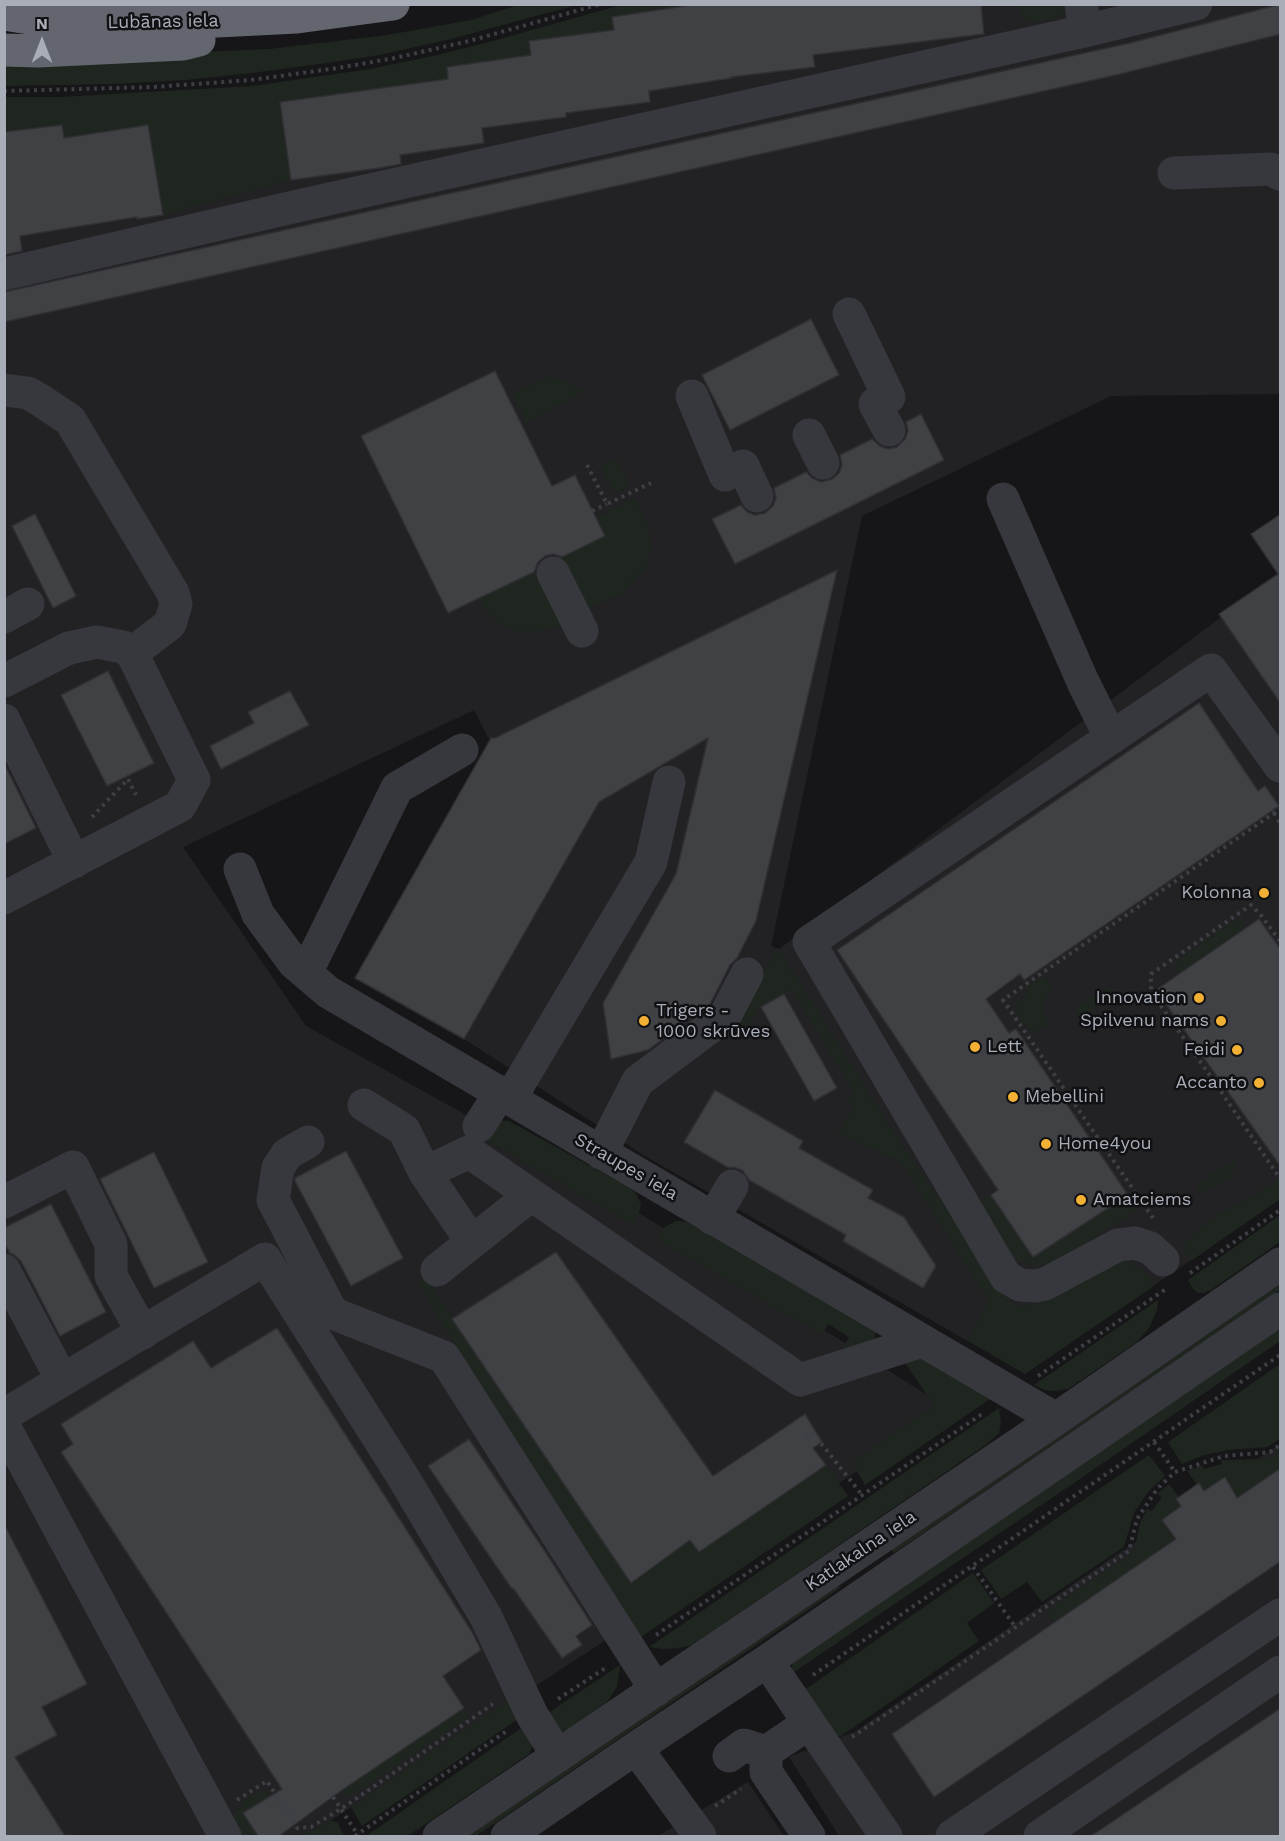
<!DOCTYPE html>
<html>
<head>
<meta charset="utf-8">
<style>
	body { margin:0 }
	#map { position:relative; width:1285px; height:1841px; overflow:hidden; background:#161618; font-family:"Work Sans",sans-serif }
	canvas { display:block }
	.frame { position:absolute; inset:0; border:6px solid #a8adb8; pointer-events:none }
	.north { position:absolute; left:12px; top:12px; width:60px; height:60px; -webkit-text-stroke:4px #111113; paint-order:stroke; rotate:0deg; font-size:16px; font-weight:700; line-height:24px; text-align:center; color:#a8adb8 }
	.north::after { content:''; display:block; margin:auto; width:21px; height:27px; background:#a8adb8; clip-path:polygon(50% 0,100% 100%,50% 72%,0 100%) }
</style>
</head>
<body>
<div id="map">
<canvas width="1285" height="1841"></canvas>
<div class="frame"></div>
<div class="north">N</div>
</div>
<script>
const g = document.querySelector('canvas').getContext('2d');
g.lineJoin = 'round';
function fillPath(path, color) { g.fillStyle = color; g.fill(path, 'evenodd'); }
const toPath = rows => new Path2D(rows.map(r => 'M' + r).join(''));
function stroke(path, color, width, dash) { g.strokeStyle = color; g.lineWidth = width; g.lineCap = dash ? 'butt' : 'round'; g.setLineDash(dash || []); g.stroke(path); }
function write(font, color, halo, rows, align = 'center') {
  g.font = font + ' "Work Sans",sans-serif'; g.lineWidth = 5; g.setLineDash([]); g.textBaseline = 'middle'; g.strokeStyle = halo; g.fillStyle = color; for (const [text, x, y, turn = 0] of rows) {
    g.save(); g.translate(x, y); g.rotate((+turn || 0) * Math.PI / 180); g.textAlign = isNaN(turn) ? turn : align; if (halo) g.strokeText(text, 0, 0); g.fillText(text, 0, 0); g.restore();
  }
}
const built = toPath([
	[697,4,1280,5,1280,394,1111,396,862,516,771,946,779,949,1280,573,1280,1199,1025,1374,645,1156,464,1039,355,978,490,741,474,710,183,847,306,1026,617,1199,951,1410,921,1428,644,1615,307,1836,5,1836,4,133,62,125,64,138,148,125,163,215,280,102,448,79,447,67,531,55,529,41,614,30,612,17],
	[1280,1444,1280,1836,839,1836,789,1757,856,1731],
	[748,1782,784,1836,658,1836]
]);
const green = toPath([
	[518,5,577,5,447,40,379,55,327,63,252,73,186,80,112,84,5,86,5,63,81,57,269,49,387,35,471,20],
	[621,5,697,5,612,18,614,30,529,42,531,55,447,67,448,79,280,103,291,180,163,215,148,126,64,138,61,125,5,133,4,97,60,97,252,86,370,69,437,55,489,42],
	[1020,5,1068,5,1063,14,1052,19,1034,22,1026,21,1020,11],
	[547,377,564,379,584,391,527,422,513,393,543,378],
	[616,458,630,485,615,493,601,466],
	[635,498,649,529,650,547,647,566,622,593,590,608,582,609,556,560,604,536,596,518],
	[540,569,563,620,555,627,539,631,516,632,496,621,487,612,479,599],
	[1238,918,1245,928,1180,973,1174,963],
	[779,949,899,1141,1012,1303,1024,1307,1037,1302,1107,1259,1126,1261,1143,1270,1151,1278,1154,1286,1025,1374,967,1340,989,1302,901,1162,837,1132,853,1110,846,1098,854,1091,791,990,761,1007,739,1035,732,1039,723,1035],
	[1044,976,1053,991,1045,997,1042,1002,1041,1009,1048,1023,1032,1034,1015,1010,1018,1002,1028,994,1025,988],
	[1109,988,1112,992,1111,997,1082,1016,1078,1013,1077,1009,1081,1004],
	[501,1121,509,1121,630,1188,636,1194,641,1204,639,1213,631,1224,486,1140],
	[1235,1163,1236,1166,1230,1177,1223,1182,1203,1192,1197,1189,1198,1185,1211,1175,1227,1165],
	[1280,1179,1280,1199,1191,1261,1182,1248,1195,1233,1212,1219],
	[991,1195,1033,1257,1128,1195,1137,1210,1055,1263,1040,1266,1021,1262,1006,1253,978,1210,981,1201],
	[1280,1215,1280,1242,1211,1290,1204,1293,1198,1293,1193,1289,1188,1280],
	[676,1221,687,1222,875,1328,875,1336,873,1344,846,1351,844,1347,849,1337,828,1324,822,1335,657,1239,663,1228],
	[426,1276,452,1319,631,1582,690,1540,699,1552,826,1465,848,1496,635,1641,514,1444,417,1281],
	[1280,1279,1280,1290,894,1553,888,1545],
	[1158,1300,1157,1310,1149,1328,1137,1342,1068,1389,1055,1391,1045,1390,1034,1385],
	[1280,1319,1280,1341,1074,1483,791,1674,794,1655],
	[921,1358,993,1397,865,1485,852,1463,934,1405,905,1363],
	[1280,1364,1280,1439,1267,1447,1229,1450,1204,1455,1182,1464,1168,1442],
	[999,1408,1001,1422,999,1433,987,1444,692,1645,679,1648,663,1649,649,1647],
	[1280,1452,1280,1468,1237,1498,1225,1478,1204,1491,1199,1483,1197,1485,1187,1471,1202,1465,1204,1469,1222,1464,1221,1460,1263,1459,1274,1456],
	[1149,1455,1165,1476,1148,1492,1134,1513,1124,1547,1042,1602,1027,1582,1001,1599,981,1570],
	[1169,1484,1179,1497,1176,1499,1181,1506,1162,1520,1176,1539,1054,1622,1047,1611,1131,1554,1135,1547,1140,1523,1147,1509,1152,1511,1162,1497,1157,1494],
	[973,1573,994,1603,967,1623,979,1641,841,1736,834,1736,800,1693],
	[834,1580,840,1588,476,1836,460,1836],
	[620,1665,617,1687,608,1701,566,1731,557,1731,542,1717],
	[510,1699,521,1717,362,1826,351,1807],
	[464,1708,469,1717,348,1798,342,1790],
	[527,1724,533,1745,529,1754,408,1836,366,1836],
	[266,1789,285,1822,282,1827,251,1836,237,1836,231,1822,235,1813,249,1796],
	[329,1820,338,1823,344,1836,296,1836,313,1831]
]);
const building = toPath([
	[698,4,981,4,984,34,813,55,815,67,731,77,732,78,649,91,650,102,566,113,566,117,482,128,484,143,400,155,401,164,380,168,291,180,280,102,448,79,447,67,531,55,529,41,614,30,612,17,698,4],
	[1281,4,1281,34,1116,75,4,322,4,292,1130,43,1281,4],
	[62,125,64,138,148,125,163,215,137,219,137,217,20,236,22,251,4,255,4,132,62,125],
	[811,319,839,375,730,430,702,375,811,319],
	[495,371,552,486,575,475,605,536,562,557,554,554,545,556,538,562,534,572,448,613,361,436,495,371],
	[921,414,944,460,735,564,712,519,741,505,747,512,755,515,765,513,773,506,776,498,774,488,806,472,812,478,821,482,832,479,839,473,842,465,840,455,872,439,880,446,888,449,897,447,905,439,908,431,906,422,921,414],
	[35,514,76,596,53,608,12,526,35,514],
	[1281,514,1281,704,1219,614,1278,574,1251,534,1281,514],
	[837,570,756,921,737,958,730,965,710,1004,648,1050,611,1059,603,1003,676,874,708,738,599,802,464,1039,355,978,491,738,495,738,837,570],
	[108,671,154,763,107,786,61,695,108,671],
	[290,691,309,725,221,769,210,746,254,723,248,712,290,691],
	[1199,703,1258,791,1265,786,1279,806,1024,980,1020,974,986,999,1009,1033,1016,1029,1128,1195,1033,1257,991,1195,998,1190,837,950,1199,703],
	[4,763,36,828,4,844,4,763],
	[1259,919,1281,950,1281,1167,1156,990,1259,919],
	[784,994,837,1088,814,1101,761,1007,784,994],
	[715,1090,803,1141,799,1148,873,1190,868,1198,904,1217,936,1266,923,1288,843,1241,846,1235,749,1180,742,1170,733,1167,729,1168,684,1142,715,1090],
	[346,1151,403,1258,351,1286,295,1181,295,1178,346,1151],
	[154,1152,208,1262,154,1288,100,1179,154,1152],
	[51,1204,106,1312,60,1336,21,1261,14,1255,10,1253,4,1243,4,1228,51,1204],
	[556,1252,713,1476,805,1414,822,1442,813,1448,826,1465,699,1552,690,1540,631,1583,452,1319,556,1252],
	[277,1328,472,1632,481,1650,443,1676,464,1708,342,1790,279,1836,258,1836,243,1813,282,1789,61,1452,73,1444,61,1424,193,1341,211,1368,277,1328],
	[469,1439,546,1553,592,1625,576,1636,582,1645,562,1658,513,1588,512,1589,428,1466,469,1439],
	[1281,1468,1281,1561,934,1797,892,1734,1176,1539,1162,1520,1181,1506,1176,1499,1199,1483,1204,1491,1225,1477,1237,1498,1281,1468],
	[4,1524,87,1684,42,1707,57,1735,15,1757,65,1836,4,1836,4,1524],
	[1281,1708,1281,1836,1091,1836,1281,1708]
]);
const path = toPath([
	[4,91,153,87,251,80,338,68,395,58,469,41,601,4],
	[587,465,607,504,651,483],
	[592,511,607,504],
	[1274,813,1280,823],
	[92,817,128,779,136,795],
	[1280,941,1260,914,1251,905,1151,974,1151,992,1209,1074,1279,1177,1280,1176],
	[1153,1218,1003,1000,1280,809],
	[1190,1273,1280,1210],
	[1038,1376,1166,1289],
	[806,1439,813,1433,862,1495],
	[1154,1442,1175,1472],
	[973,1567,1016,1628],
	[656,1635,985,1412],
	[813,1675,1280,1355],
	[558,1699,607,1667],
	[852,1737,1129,1551,1137,1519,1157,1489,1175,1472,1224,1456,1270,1452,1280,1445],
	[333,1797,358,1835],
	[237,1800,267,1781,297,1828,311,1827,347,1805,493,1704],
	[715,1806,741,1789],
	[355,1836,508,1730]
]);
const minor = toPath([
	[1081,4,1085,31],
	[1174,173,1271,169,1280,174],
	[4,274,302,205,1085,31,1196,4],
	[849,314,889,397],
	[4,390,28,393,40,400,70,420,173,593,176,604,170,624,132,653],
	[692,396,725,475],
	[875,404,889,430],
	[809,435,823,463],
	[743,466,757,496],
	[1003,499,1083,682,1111,738],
	[553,573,582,631],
	[4,617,28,604],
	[4,681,69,648,97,642,123,647,132,653,194,780,180,806,4,898],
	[4,720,74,862],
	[240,869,258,914,294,963,328,992,1056,1419],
	[306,973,397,788,462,750],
	[510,1099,651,862,669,782],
	[364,1105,404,1130,425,1173,472,1242],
	[479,1126,500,1093],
	[308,1142,287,1154,278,1168,273,1200,332,1313,444,1357,656,1690],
	[601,1153,638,1081,725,1016,747,974],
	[425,1173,469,1152,800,1380,922,1341],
	[4,1202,73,1167,111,1244,111,1276,143,1333],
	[713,1219,732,1186],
	[1163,1260,1150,1248,1135,1243,1118,1245,1045,1284,1035,1286,1020,1285,1006,1277,809,942,1211,670,1280,766],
	[4,1270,62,1380],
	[437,1270,531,1195],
	[4,1415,265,1259,403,1477,486,1617,532,1715,558,1756],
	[4,1426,225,1836],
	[767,1661,886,1836],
	[809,1723,766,1752,766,1772,809,1836],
	[636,1748,700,1836],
	[729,1756,744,1745,766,1752],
	[439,1836,1056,1419,1280,1264],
	[507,1836,636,1748,767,1661,1280,1309],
	[952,1836,1280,1615],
	[1040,1836,1280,1672]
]);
const highway = toPath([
	[4,14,29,18,91,22,197,22,297,17,393,4],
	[4,50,38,51,183,44,199,40]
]);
const markers = [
	[1264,893,6,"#f2b134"],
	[1199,998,6,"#f2b134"],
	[644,1021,6,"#f2b134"],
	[1221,1021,6,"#f2b134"],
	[975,1047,6,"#f2b134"],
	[1237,1050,6,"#f2b134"],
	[1259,1083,6,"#f2b134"],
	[1013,1097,6,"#f2b134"],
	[1046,1144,6,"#f2b134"],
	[1081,1200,6,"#f2b134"]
];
const streetNames = [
	["Lubānas iela",163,22,-1],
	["Straupes iela",626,1167,30],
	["Katlakalna iela",861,1551,-34]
];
const poiNames = [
	["Kolonna",1252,893],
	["Innovation",1187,998],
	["Trigers -",656,1011,"left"],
	["1000 skrūves",656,1032,"left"],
	["Spilvenu nams",1209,1021],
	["Lett",987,1047,"left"],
	["Feidi",1225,1050],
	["Accanto",1247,1083],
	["Mebellini",1025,1097,"left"],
	["Home4you",1058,1144,"left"],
	["Amatciems",1093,1200,"left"]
];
fillPath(built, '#222225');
fillPath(green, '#1e261f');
fillPath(building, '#404145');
stroke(building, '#303034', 1.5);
stroke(path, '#3d3f44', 4, [3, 4.5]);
stroke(minor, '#37383d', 33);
stroke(highway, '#63666e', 33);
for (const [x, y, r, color] of markers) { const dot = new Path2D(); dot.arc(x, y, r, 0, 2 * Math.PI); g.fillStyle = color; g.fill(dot); stroke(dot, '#111113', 2); }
write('18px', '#a8adb8', '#111113', streetNames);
write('18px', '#a8adb8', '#111113', poiNames, 'right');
</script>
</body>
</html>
